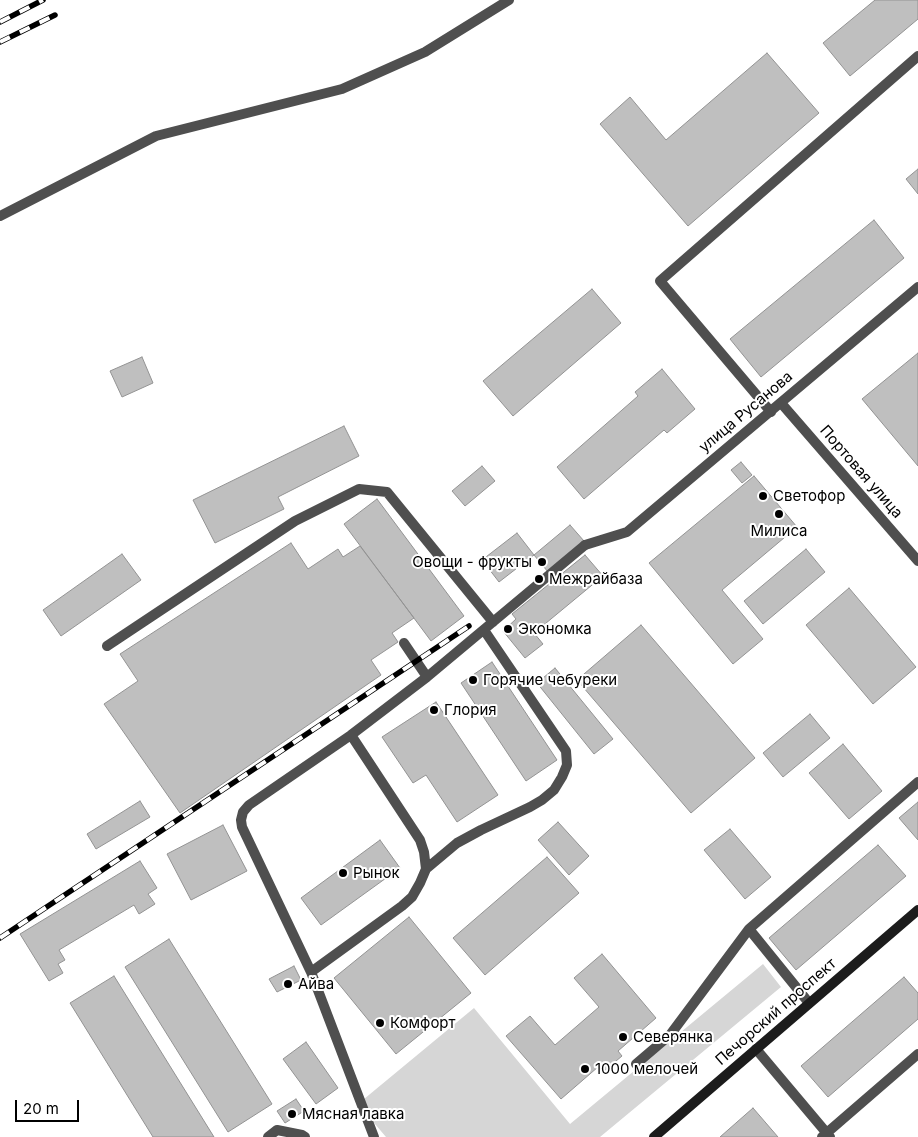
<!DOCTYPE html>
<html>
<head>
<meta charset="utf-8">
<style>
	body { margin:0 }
	#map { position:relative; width:918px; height:1137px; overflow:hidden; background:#fff; font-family:Inter,sans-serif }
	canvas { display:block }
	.scale { position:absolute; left:15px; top:1100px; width:64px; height:22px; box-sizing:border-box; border:2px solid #000; border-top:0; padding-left:6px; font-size:15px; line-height:18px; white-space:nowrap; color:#000; -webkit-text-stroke:4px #fff; paint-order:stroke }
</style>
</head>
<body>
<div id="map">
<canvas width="918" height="1137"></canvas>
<div class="scale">20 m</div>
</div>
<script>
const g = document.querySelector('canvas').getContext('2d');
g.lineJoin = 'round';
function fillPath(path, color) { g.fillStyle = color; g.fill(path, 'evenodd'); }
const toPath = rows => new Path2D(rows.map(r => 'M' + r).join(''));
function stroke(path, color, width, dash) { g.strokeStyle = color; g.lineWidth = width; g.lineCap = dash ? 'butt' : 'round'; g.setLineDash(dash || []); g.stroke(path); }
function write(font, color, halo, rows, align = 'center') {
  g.font = font + ' Inter,sans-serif'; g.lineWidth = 4; g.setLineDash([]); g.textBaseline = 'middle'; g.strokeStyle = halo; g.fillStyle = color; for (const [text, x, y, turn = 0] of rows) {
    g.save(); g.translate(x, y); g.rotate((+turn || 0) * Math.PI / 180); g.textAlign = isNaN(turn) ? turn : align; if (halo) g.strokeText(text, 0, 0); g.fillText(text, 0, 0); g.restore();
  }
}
const green = toPath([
	[763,964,781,987,600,1137,386,1137,358,1104,474,1008,570,1124]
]);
const building = toPath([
	[875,0,918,0,918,19,850,76,823,43,875,0],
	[767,53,819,113,688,226,600,124,630,97,666,140,767,53],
	[918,169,918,194,906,179,918,169],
	[874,220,904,258,761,377,730,339,874,220],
	[592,289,621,323,513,416,483,381,592,289],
	[918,353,918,466,862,399,918,353],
	[142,357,153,383,122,397,110,371,142,357],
	[662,369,695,409,667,433,664,430,584,499,557,467,638,396,635,392,662,369],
	[344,426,359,456,278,497,284,509,215,543,193,500,344,426],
	[741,462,752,475,742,483,731,470,741,462],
	[482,466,495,481,465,506,452,491,482,466],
	[754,476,797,527,722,590,763,639,733,664,649,563,754,476],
	[377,499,464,616,431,641,344,524,377,499],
	[570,525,584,541,548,572,534,555,570,525],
	[517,533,534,555,499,582,482,560,517,533],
	[291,543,308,569,338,549,343,557,360,546,414,618,392,633,398,642,371,660,381,675,180,813,104,704,138,681,120,654,291,543],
	[806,549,825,572,763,624,744,601,806,549],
	[122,554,141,580,61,636,43,610,122,554],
	[585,555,603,576,534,633,543,644,525,658,503,631,516,619,512,614,585,555],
	[849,588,916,667,873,704,806,625,849,588],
	[641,625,755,758,691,813,577,680,641,625],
	[492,662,557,760,526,781,461,683,492,662],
	[555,668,613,739,594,754,537,683,555,668],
	[436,702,498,795,457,822,426,775,413,783,382,737,436,702],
	[810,714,830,738,783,777,763,753,810,714],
	[843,744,882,791,849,819,809,773,843,744],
	[140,801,150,817,96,849,87,834,140,801],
	[918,802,918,840,899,818,918,802],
	[558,822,589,856,569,875,538,840,558,822],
	[223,825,247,871,191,900,167,854,223,825],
	[730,829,771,877,745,899,704,850,730,829],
	[380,840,400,868,321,925,301,898,380,840],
	[878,845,906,876,796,970,769,938,878,845],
	[547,857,579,893,485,975,453,938,547,857],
	[140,861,157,888,148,894,155,904,139,914,134,905,59,950,65,960,58,964,63,973,49,981,20,934,140,861],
	[409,917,471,993,396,1054,334,978,409,917],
	[169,939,272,1104,228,1132,125,967,169,939],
	[602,954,656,1018,618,1051,622,1056,603,1072,598,1067,561,1099,506,1036,530,1016,555,1045,599,1007,574,978,602,954],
	[294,966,301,980,277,992,269,979,294,966],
	[114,976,214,1137,153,1137,70,1003,114,976],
	[904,977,918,993,918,1019,828,1097,801,1066,904,977],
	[306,1042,338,1088,316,1104,283,1059,306,1042],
	[296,1099,304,1111,285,1123,277,1111,296,1099],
	[753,1108,778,1137,720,1137,753,1108]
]);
const lane = toPath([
	[0,216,156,136,342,89,425,52,509,0],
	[771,412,660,281,918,56],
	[404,643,427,677],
	[107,646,295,521,359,489,387,492,493,622],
	[426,869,457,843,481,830,530,807,542,800,554,790,562,777,567,765,566,751,484,630],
	[311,972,402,906,412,897,420,883,426,869,424,852,420,840,351,735],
	[809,1003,749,929,918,782],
	[756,1049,830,1137],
	[636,1064,670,1035,749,929],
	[268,1137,277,1130,302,1135,305,1137],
	[374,1137,311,972,242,827,241,820,243,812,249,805,351,735,427,677,585,545],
	[822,1137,918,1054]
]);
const street = toPath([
	[781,403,918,561],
	[585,545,627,532,918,287]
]);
const secondary = toPath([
	[654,1137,918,910]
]);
const rail = toPath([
	[0,22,43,0],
	[0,42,55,15],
	[0,938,469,626]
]);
const markers = [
	[763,496,5,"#000"],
	[779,514,5,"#000"],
	[542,562,5,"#000"],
	[539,579,5,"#000"],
	[508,629,5,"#000"],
	[473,680,5,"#000"],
	[434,710,5,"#000"],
	[343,873,5,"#000"],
	[288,984,5,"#000"],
	[380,1023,5,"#000"],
	[623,1037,5,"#000"],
	[585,1069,5,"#000"],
	[292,1114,5,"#000"]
];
const streetNames = [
	["улица Русанова",746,412,-40],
	["Портовая улица",861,472,49],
	["Печорский проспект",776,1012,-41]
];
const poiNames = [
	["Светофор",773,496],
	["Милиса",779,531,"center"],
	["Овощи - фрукты",532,562,"right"],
	["Межрайбаза",549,579],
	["Экономка",518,629],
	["Горячие чебуреки",483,680],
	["Глория",444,710],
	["Рынок",353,873],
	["Айва",298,984],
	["Комфорт",390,1023],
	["Северянка",633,1037],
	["1000 мелочей",595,1069],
	["Мясная лавка",302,1114]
];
fillPath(green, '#d6d6d6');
fillPath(building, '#bfbfbf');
stroke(building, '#939393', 1);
stroke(lane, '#4f4f4f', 10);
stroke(street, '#4f4f4f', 10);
stroke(secondary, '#1c1c1c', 10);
stroke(rail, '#000', 5.5);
stroke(rail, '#fff', 4, [11]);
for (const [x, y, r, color] of markers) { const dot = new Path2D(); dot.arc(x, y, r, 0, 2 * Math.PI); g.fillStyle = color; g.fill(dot); stroke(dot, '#fff', 2); }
write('15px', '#000', '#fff', streetNames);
write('15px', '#000', '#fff', poiNames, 'left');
</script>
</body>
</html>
